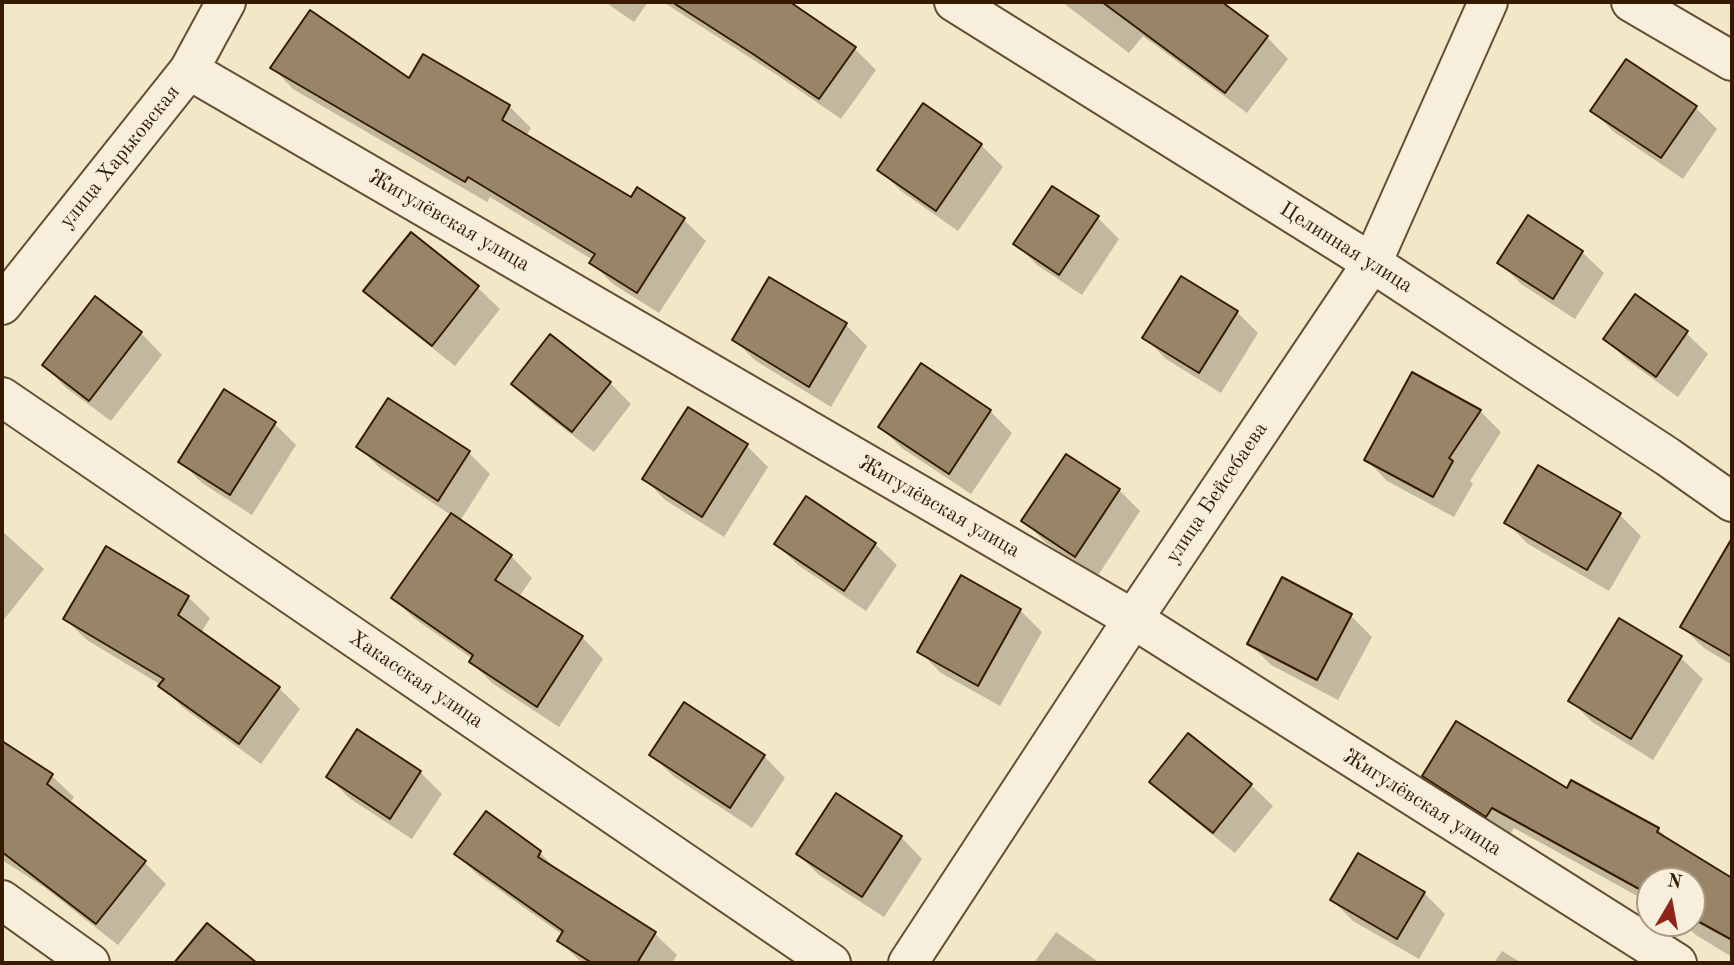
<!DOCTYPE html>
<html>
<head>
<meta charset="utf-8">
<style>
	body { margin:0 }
	#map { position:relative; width:1734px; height:965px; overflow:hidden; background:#f2e7c7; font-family:"Old Standard TT",serif }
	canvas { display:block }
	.frame { position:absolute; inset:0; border:4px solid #361b00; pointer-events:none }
	.north { position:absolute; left:1636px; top:867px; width:70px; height:70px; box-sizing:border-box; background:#f7efdb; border:2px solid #aa9a83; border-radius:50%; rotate:10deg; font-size:19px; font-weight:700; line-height:28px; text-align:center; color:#361b00 }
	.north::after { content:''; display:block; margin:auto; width:24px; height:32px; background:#8f2418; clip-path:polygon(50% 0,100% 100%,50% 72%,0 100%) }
</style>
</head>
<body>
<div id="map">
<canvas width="1734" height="965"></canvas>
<div class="frame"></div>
<div class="north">N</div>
</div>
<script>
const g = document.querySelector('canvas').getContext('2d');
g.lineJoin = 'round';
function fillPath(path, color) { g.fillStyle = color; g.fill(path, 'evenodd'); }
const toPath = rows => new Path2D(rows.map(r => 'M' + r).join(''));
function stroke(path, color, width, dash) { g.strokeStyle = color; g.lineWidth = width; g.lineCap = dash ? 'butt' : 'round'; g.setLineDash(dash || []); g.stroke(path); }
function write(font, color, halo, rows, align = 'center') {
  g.font = font + ' "Old Standard TT",serif'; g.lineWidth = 7; g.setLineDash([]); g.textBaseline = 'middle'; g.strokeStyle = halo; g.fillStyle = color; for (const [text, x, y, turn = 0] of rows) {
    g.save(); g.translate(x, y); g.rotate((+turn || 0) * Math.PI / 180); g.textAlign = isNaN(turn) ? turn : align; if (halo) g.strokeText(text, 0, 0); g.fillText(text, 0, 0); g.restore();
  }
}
const shadow = toPath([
	[605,2,648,2,634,22],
	[663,2,782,2,855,49,876,70,841,119,777,75],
	[1062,2,1219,2,1267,37,1288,59,1247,113,1143,36,1129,53],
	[424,57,509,106,531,128,526,136,632,199,638,190,684,220,706,241,659,313,613,284,592,263,593,260,490,197,487,202,293,89,272,67,410,81],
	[1627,61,1696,108,1717,129,1683,179,1614,132,1592,110],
	[981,145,1003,167,958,231,901,191,879,169],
	[1098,218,1119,239,1082,295,1037,265,1016,244],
	[1529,218,1582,252,1604,273,1575,319,1521,284,1500,263],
	[411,234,478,288,500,309,455,366,387,312,366,291],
	[770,280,846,325,867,346,831,407,756,361,734,340],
	[1237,312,1258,333,1221,393,1166,359,1145,338],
	[141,333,162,355,111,421,65,387,44,365],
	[1686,333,1708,354,1678,397,1627,360,1605,339],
	[610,383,631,404,594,452,535,406,513,384],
	[389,400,469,453,490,474,460,521,511,556,532,578,519,597,582,637,603,659,559,727,492,683,471,662,473,659,415,619,393,598,451,515,380,468,358,447],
	[990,411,1012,433,971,494,902,448,880,427],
	[1480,411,1501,432,1470,481,1473,484,1454,517,1387,481,1366,459],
	[275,424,296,445,252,515,202,483,180,461],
	[747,446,768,467,724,537,665,500,644,478],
	[1119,490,1140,511,1097,577,1045,542,1024,521],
	[1620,515,1641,536,1609,591,1528,544,1506,522],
	[2,531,44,569,2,622],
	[776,544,875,544,897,565,866,611,798,565],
	[1721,561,1732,567,1732,665,1704,648,1682,627],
	[188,597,210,618,201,633,279,688,300,709,261,764,182,707,161,685,87,640,65,619],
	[1020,610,1042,632,1000,706,941,673,920,652],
	[1351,616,1372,637,1338,700,1271,665,1250,644],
	[1620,620,1681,658,1703,679,1653,760,1592,722,1570,700],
	[358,731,420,772,442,794,412,839,349,798,328,776],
	[1189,735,1251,785,1273,806,1235,853,1173,803,1151,782],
	[2,744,52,776,74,797,70,803,145,863,166,884,118,945,44,887,2,860],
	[651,754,764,756,785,778,752,828,673,776],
	[1425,776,1568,790,1658,829,1673,844,1732,880,1732,957,1696,935,1683,923,1692,923,1692,881,1650,881,1650,903,1514,828,1508,837,1446,797],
	[486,813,540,853,561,874,655,934,677,955,672,963,582,963,559,941,563,935,478,875,456,854],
	[901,837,922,859,884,917,819,875,798,854],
	[1424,893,1445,914,1419,959,1353,921,1332,900],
	[1056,932,1100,963,1034,963],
	[1502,951,1522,963,1494,963]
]);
const building = toPath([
	[672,2,790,2,856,47,819,99,753,54,672,2],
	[1102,2,1222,2,1268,36,1225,93,1102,2],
	[310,10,409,78,423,54,510,105,502,120,631,197,637,187,685,218,637,293,589,263,595,254,468,177,465,182,270,68,310,10],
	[1626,59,1697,106,1661,158,1590,111,1626,59],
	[923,103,982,144,936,211,877,170,923,103],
	[1052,186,1099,216,1059,275,1013,244,1052,186],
	[1528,215,1583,251,1553,299,1497,263,1528,215],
	[411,232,479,286,432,346,363,291,411,232],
	[1181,276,1238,311,1199,373,1142,338,1181,276],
	[769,277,847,323,809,387,732,340,769,277],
	[1635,294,1688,331,1656,377,1603,339,1635,294],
	[95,296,142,332,89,401,42,365,95,296],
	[550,334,611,382,572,432,511,384,550,334],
	[921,363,991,410,949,474,878,427,921,363],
	[1412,372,1481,410,1449,458,1453,461,1433,497,1364,460,1412,372],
	[224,389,276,422,230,495,178,462,224,389],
	[388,398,470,451,438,501,356,447,388,398],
	[688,407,748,444,702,517,642,479,688,407],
	[1066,454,1120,489,1075,557,1021,521,1066,454],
	[1538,465,1621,513,1587,570,1504,523,1538,465],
	[806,496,876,543,844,591,774,544,806,496],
	[451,513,512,555,495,580,583,636,537,707,469,662,473,655,391,598,451,513],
	[1732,538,1732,657,1680,627,1732,538],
	[106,546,189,596,178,615,280,687,239,744,158,686,164,679,63,619,106,546],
	[961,575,1021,609,978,686,917,652,961,575],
	[1282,577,1352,614,1317,680,1247,644,1282,577],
	[1619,618,1682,656,1631,739,1568,701,1619,618],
	[684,702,765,755,730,808,649,755,684,702],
	[1456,721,1567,788,1571,780,1659,828,1657,832,1732,878,1732,940,1692,918,1692,881,1650,881,1650,895,1492,808,1486,817,1422,776,1456,721],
	[357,729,421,771,390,819,326,777,357,729],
	[1188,733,1252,784,1213,833,1149,782,1188,733],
	[2,741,53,774,47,784,146,861,96,924,2,852,2,741],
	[836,793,902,836,862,897,796,854,836,793],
	[486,811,541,851,538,857,656,932,637,963,592,963,557,941,563,931,454,854,486,811],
	[1358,853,1425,892,1397,939,1330,900,1358,853],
	[207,923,257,963,174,963,207,923]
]);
const minor = toPath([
	[954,2,1372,263,1668,457,1732,502],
	[1631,2,1732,61],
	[189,70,1133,619,1677,963],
	[2,305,189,70,226,2],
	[2,397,831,963],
	[2,900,90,963],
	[908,963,1133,619,1372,263,1488,2]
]);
const streetNames = [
	["улица Харьковская",120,157,-51],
	["Жигулёвская улица",449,221,30],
	["Целинная улица",1346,248,32],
	["улица Бейсебаева",1217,493,-56],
	["Жигулёвская улица",939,507,30],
	["Хакасская улица",416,680,34],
	["Жигулёвская улица",1422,803,32]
];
fillPath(shadow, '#0003');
fillPath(building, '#988567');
stroke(building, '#361b00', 2);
stroke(minor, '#654e32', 42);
stroke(minor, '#f7efdb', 38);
write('21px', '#361b00', '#f7efdb', streetNames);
</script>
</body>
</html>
